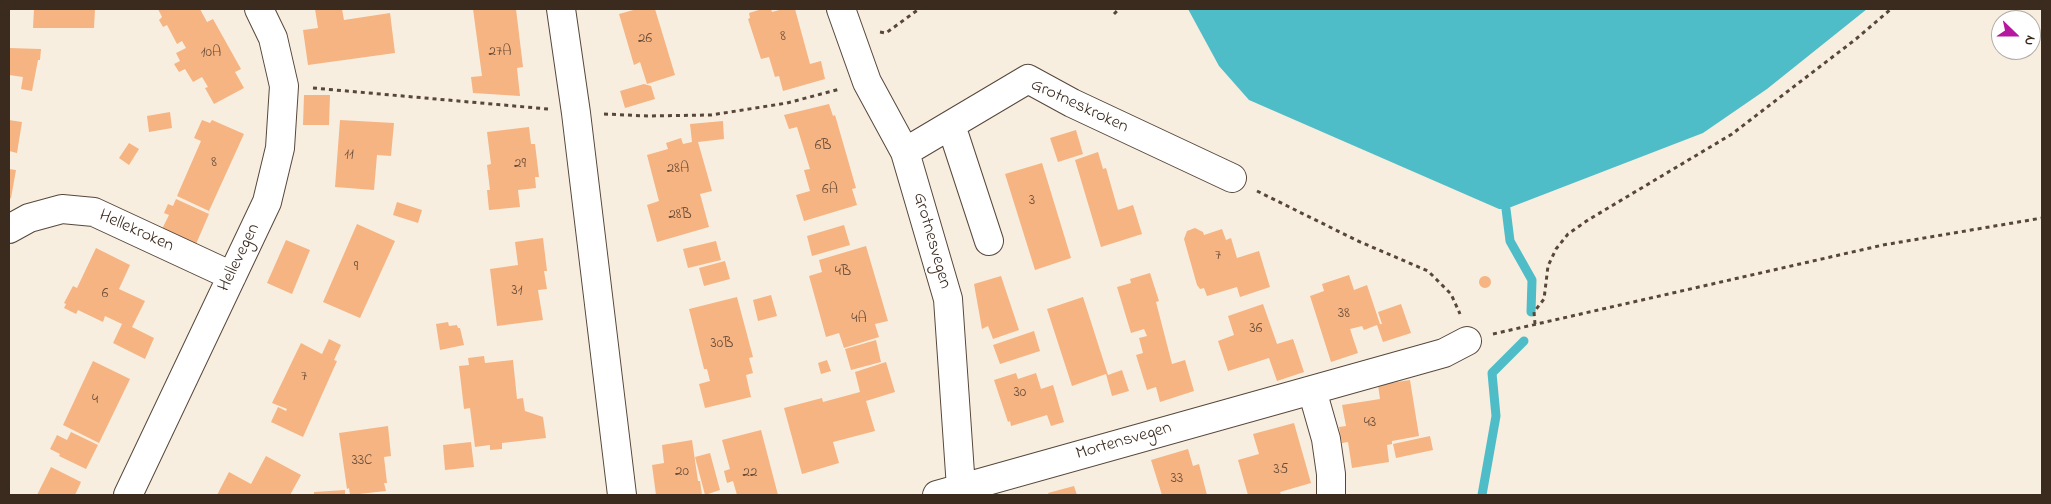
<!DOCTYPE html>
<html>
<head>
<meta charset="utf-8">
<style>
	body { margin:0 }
	#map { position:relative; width:2051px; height:504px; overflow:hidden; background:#f8eedf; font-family:"Indie Flower",sans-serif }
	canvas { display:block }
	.frame { position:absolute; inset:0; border:10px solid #3b2a1e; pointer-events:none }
	.north { position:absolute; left:1991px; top:10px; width:50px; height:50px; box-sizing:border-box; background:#fff; border:1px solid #b1aaa5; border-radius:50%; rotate:112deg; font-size:14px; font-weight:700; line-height:20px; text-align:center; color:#3b2a1e }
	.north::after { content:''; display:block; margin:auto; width:18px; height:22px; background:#b5179e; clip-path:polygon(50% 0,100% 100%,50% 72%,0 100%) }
</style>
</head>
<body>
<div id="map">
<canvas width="2051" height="504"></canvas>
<div class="frame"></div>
<div class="north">N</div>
</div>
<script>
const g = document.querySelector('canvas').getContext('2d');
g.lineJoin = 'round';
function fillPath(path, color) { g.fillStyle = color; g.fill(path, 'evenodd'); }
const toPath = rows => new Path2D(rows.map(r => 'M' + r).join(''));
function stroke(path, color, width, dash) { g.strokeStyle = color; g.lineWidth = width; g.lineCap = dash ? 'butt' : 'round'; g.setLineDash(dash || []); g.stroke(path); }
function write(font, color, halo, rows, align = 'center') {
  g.font = font + ' "Indie Flower",sans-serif'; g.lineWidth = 4; g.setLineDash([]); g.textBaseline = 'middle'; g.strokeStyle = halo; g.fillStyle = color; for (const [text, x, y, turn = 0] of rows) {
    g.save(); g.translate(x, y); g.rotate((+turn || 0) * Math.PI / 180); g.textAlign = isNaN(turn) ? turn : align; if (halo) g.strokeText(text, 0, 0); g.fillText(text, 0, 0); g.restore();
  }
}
const water = toPath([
	[1188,9,1867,9,1767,89,1703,133,1506,209,1499,209,1249,100,1219,66]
]);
const stream = toPath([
	[1506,209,1510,241,1532,280,1531,312],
	[1482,495,1496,416,1492,373,1524,341]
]);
const building = toPath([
	[34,9,95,9,94,28,33,28],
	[158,9,200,9,207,22,213,19,241,69,235,72,244,88,214,104,205,88,208,87,202,77,193,82,185,69,179,72,174,64,180,61,176,53,186,48,182,41,177,44,167,25,163,27,159,20,162,17],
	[315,9,342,9,344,20,390,13,395,53,308,65,303,30,318,28],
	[473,9,516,9,523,67,517,68,520,96,473,93,471,77,482,76],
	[637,9,655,9,675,75,647,84,640,62,634,65,619,14],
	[762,9,771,9,772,12,783,9,795,9,810,64,821,61,825,79,783,91,779,76,775,77,769,57,761,59,748,19,750,18,749,13],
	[9,48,41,49,40,60,38,60,32,91,21,89,23,77,9,75],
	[644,84,651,86,655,99,625,108,620,91],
	[304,95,330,95,329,125,303,125],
	[829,104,833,116,835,115,856,188,852,189,857,205,804,221,796,195,810,191,804,170,810,169,797,127,789,129,784,115],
	[170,112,172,128,149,132,147,116],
	[9,120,22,122,17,153,9,151],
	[202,120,210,123,212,120,244,134,209,211,177,196,201,141,194,138],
	[340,120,394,123,391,156,377,155,374,190,335,187],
	[723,121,724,139,698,142,712,191,700,194,709,227,657,242,647,205,659,201,647,155,668,149,666,143,681,138,683,144,692,142,690,124],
	[529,127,531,144,535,144,539,177,535,177,536,188,518,190,520,207,489,210,487,190,490,190,487,165,491,164,487,132],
	[1076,130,1083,154,1058,162,1050,138],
	[129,143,139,149,129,165,119,158],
	[1098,152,1103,169,1106,168,1118,210,1133,205,1142,234,1101,247,1075,160],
	[1042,163,1071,258,1035,270,1005,174],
	[9,169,16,170,11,198,9,199],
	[176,199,209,214,196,244,162,229,169,215,164,213,168,204,173,206],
	[397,202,422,210,418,223,393,215],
	[357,224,395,241,360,318,323,302],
	[844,225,850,245,812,256,807,236],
	[1195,228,1203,232,1204,235,1222,229,1226,240,1231,238,1237,258,1259,251,1270,287,1240,297,1237,287,1207,296,1204,288,1200,289,1197,285,1184,239,1187,231],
	[543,238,547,271,544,271,547,289,538,290,543,320,497,326,490,269,518,265,515,242],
	[286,240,310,250,292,294,267,283],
	[716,241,721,260,688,268,683,249],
	[866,246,888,321,875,324,879,337,844,348,839,333,826,337,809,276,822,272,819,260],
	[96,248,130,265,119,289,145,301,132,327,154,338,145,359,113,343,122,324,105,316,103,322,78,310,76,314,64,308,66,304,64,303,73,286,77,288],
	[725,261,730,279,704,286,699,268],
	[1150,273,1159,301,1156,302,1172,364,1185,360,1194,391,1160,402,1156,387,1147,390,1136,355,1143,353,1139,338,1147,336,1144,329,1131,333,1117,287,1131,283,1130,279],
	[1349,275,1354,290,1367,285,1380,324,1382,324,1378,312,1401,304,1411,333,1383,342,1377,325,1364,330,1362,326,1350,329,1358,353,1331,362,1310,296,1324,291,1322,284],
	[1001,276,1019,330,993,339,988,326,982,329,974,284],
	'1479 282a6 6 0 1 1 12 0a6 6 0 1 1-12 0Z',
	[771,295,777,316,758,321,753,300],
	[737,297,753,357,749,358,753,373,746,375,751,397,705,408,699,384,710,381,707,369,704,369,689,309],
	[1083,297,1108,375,1122,370,1129,391,1112,396,1106,374,1072,386,1047,309],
	[1263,304,1277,344,1293,339,1304,372,1277,381,1269,358,1228,371,1218,341,1234,335,1228,316],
	[448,322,449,326,457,325,458,328,460,328,464,345,440,350,436,324],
	[1034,331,1040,351,1000,364,993,345],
	[329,339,341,345,334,360,337,361,303,437,271,422,278,407,286,411,287,409,272,403,301,343,322,354],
	[876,340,881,362,851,370,845,349],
	[484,356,485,363,513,360,517,399,523,398,525,411,543,417,546,438,502,443,502,449,490,450,490,445,475,447,470,408,464,409,459,366,469,365,468,358],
	[827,360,831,371,821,374,818,363],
	[93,361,130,379,99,443,63,425],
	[886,362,895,392,866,401,875,431,833,442,839,463,802,474,784,408,822,398,823,402,860,392,855,372],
	[1016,373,1018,379,1036,373,1041,389,1053,385,1064,422,1051,426,1047,415,1011,426,1010,421,1008,422,994,380],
	[1410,380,1419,436,1392,441,1392,444,1387,445,1389,462,1352,468,1348,442,1342,443,1339,427,1346,426,1342,405,1380,399,1378,385],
	[1294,423,1311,483,1280,492,1281,495,1248,495,1238,460,1259,454,1253,434],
	[388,426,391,456,384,457,387,483,384,483,386,491,350,495,349,488,347,489,339,433],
	[761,430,778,495,737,495,733,481,727,483,724,471,730,469,722,440],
	[71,432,98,445,86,469,59,456,60,454,50,449,57,435,67,440],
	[1430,436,1433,450,1396,458,1393,444],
	[692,440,698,481,700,481,702,495,656,495,652,465,664,463,662,445],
	[471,442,474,467,445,470,443,445],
	[1188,449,1193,466,1199,464,1207,495,1162,495,1151,460],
	[710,453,720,490,705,495,695,457],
	[266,456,301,475,290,495,217,495,229,472,251,484],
	[51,467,81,482,75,495,37,495],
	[1074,486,1077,495,1049,495,1048,493],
	[345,490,345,495,314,495,314,492]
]);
const path = toPath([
	[1114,14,1119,9],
	[880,32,886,33,919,9],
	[313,88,548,109],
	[604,114,648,116,711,115,787,103,840,89],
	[1257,191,1358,241,1428,271,1451,294,1460,314],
	[1535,324,1534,312,1544,299,1548,266,1556,249,1568,234,1588,220,1732,134,1856,39,1891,9],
	[1493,334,1883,245,2042,218]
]);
const minor = toPath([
	[561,9,576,113,622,495],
	[841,9,867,82,905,152,948,299,961,488,963,495],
	[951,125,989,241],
	[905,152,1028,79,1072,103,1232,178],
	[9,229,29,218,62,209,94,212,232,276],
	[1312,390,1326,439,1331,474,1331,495],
	[128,495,267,202,280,148,284,86,273,38,259,9],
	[937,495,1444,353,1467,341]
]);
const numberNames = [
	["8",783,38],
	["26",645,40],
	["27A",500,53],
	["10A",211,54],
	["6B",823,147],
	["11",349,156],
	["8",214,164],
	["29",520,165],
	["28A",678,170],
	["6A",830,191],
	["3",1032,202],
	["28B",680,216],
	["7",1218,257],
	["9",356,268],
	["4B",843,273],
	["31",517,292],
	["6",105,295],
	["38",1344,315],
	["4A",859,320],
	["36",1256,330],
	["30B",722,345],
	["7",304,378],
	["30",1020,394],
	["4",95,401],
	["43",1370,424],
	["33C",362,462],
	["35",1281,471],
	["20",682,473],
	["22",750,474],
	["33",1177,480]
];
const streetNames = [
	["Grotneskroken",1079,107,25],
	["Hellekroken",136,232,24],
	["Grotnesvegen",931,241,74],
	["Hellevegen",240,258,-64],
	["Mortensvegen",1124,442,-16]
];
fillPath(water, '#4fbdc7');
stroke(stream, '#4fbdc7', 9);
fillPath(building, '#f5b482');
stroke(minor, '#57473b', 30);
stroke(path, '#57473b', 3, [4, 4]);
stroke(minor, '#fff', 28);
write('15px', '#6a4c37', null, numberNames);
write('18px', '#3b2a1e', '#fff', streetNames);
</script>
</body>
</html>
